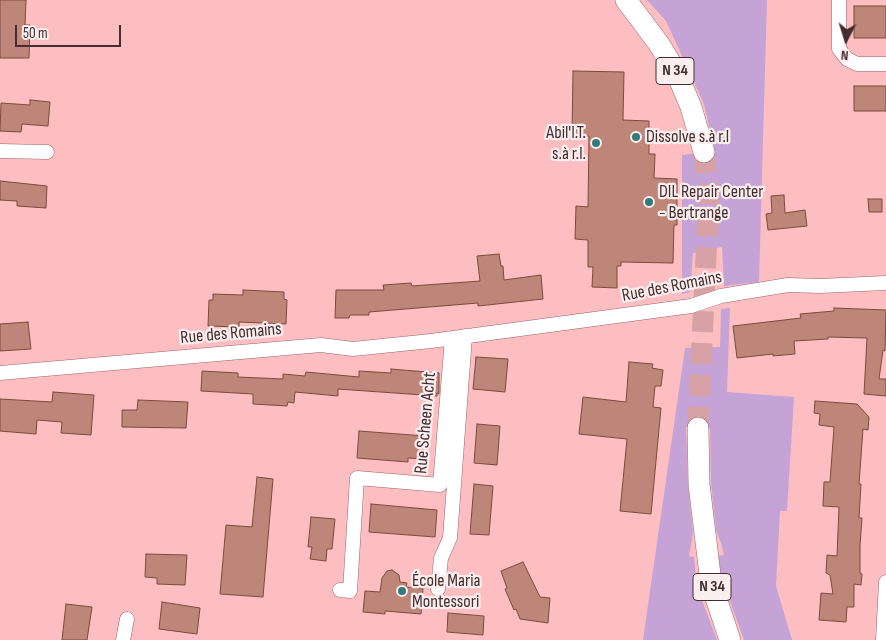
<!DOCTYPE html>
<html>
<head>
<meta charset="utf-8">
<style>
	body { margin:0 }
	#map { position:relative; width:886px; height:640px; overflow:hidden; background:#fdbec2; font-family:"Sofia Sans Condensed",sans-serif }
	canvas { display:block }
	.north { position:absolute; left:821px; top:15px; width:50px; height:50px; -webkit-text-stroke:4px #fbeeef; paint-order:stroke; rotate:185deg; font-size:14px; font-weight:700; line-height:20px; text-align:center; color:#452d2f }
	.north::after { content:''; display:block; margin:auto; width:18px; height:22px; background:#452d2f; clip-path:polygon(50% 0,100% 100%,50% 72%,0 100%) }
	.scale { position:absolute; left:15px; top:25px; width:106px; height:22px; box-sizing:border-box; border:2px solid #452d2f; border-top:0; padding-left:6px; font-size:15px; line-height:18px; white-space:nowrap; color:#452d2f; -webkit-text-stroke:4px #fbeeef; paint-order:stroke }
</style>
</head>
<body>
<div id="map">
<canvas width="886" height="640"></canvas>
<div class="north">N</div>
<div class="scale">50 m</div>
</div>
<script>
const g = document.querySelector('canvas').getContext('2d');
g.lineJoin = 'round';
function fillPath(path, color) { g.fillStyle = color; g.fill(path, 'evenodd'); }
const toPath = rows => new Path2D(rows.map(r => 'M' + r).join(''));
function stroke(path, color, width, dash) { g.strokeStyle = color; g.lineWidth = width; g.lineCap = dash ? 'butt' : 'round'; g.setLineDash(dash || []); g.stroke(path); }
function write(font, color, halo, rows, align = 'center') {
  g.font = font + ' "Sofia Sans Condensed",sans-serif'; g.lineWidth = 4.5; g.setLineDash([]); g.textBaseline = 'middle'; g.strokeStyle = halo; g.fillStyle = color; for (const [text, x, y, turn = 0] of rows) {
    g.save(); g.translate(x, y); g.rotate((+turn || 0) * Math.PI / 180); g.textAlign = isNaN(turn) ? turn : align; if (halo) g.strokeText(text, 0, 0); g.fillText(text, 0, 0); g.restore();
  }
}
const green = toPath([
	[647,0,767,0,759,282,724,286,722,247,693,253,690,292,682,294,682,155,704,152,713,143,704,104,666,21],
	[730,308,727,392,794,397,787,511,780,511,776,586,792,640,744,640,722,579,717,556,724,555,721,543,716,530,711,483,710,428,686,427,688,486,693,532,689,556,694,557,697,587,717,640,643,640,685,348,720,347,721,309]
]);
const building = toPath([
	[0,0,26,0,25,25,30,25,29,58,0,58,0,0],
	[854,6,886,6,886,38,854,38,854,6],
	[573,71,624,72,623,120,649,121,649,154,655,154,654,178,677,179,677,225,674,225,673,263,621,262,621,266,617,266,617,288,592,287,593,267,588,267,588,240,575,239,576,206,588,207,589,136,572,136,573,71],
	[854,86,886,86,886,111,854,111,854,86],
	[30,100,50,102,48,126,22,124,21,132,0,131,1,103,30,105,30,100],
	[0,181,47,186,46,208,17,206,17,201,0,200,0,181],
	[784,195,785,213,805,210,807,226,768,230,766,214,772,213,771,196,784,195],
	[868,199,882,199,882,212,869,212,868,199],
	[499,254,501,266,503,266,504,280,541,275,543,299,478,306,478,303,369,312,369,315,350,315,349,318,335,318,336,290,384,290,383,285,411,283,412,286,480,281,477,256,499,254],
	[243,290,284,292,284,299,287,300,286,324,239,322,239,327,208,326,209,300,213,300,213,294,243,295,243,290],
	[834,308,886,310,885,351,883,350,879,379,886,379,886,396,864,394,867,338,828,337,828,339,794,341,795,354,773,356,773,354,737,358,733,326,801,318,800,314,834,311,834,308],
	[28,322,31,349,0,351,0,324,28,322],
	[476,357,508,359,505,392,473,389,476,357],
	[629,362,653,364,652,368,663,370,661,386,655,386,653,407,661,408,651,514,620,511,627,439,579,434,583,397,626,402,629,362],
	[391,369,439,373,439,394,437,393,437,396,338,389,338,396,295,392,294,403,288,402,287,406,253,404,253,394,201,391,202,371,238,373,238,377,283,379,283,374,305,376,306,372,359,377,359,371,391,373,391,369],
	[53,392,94,395,91,435,61,433,62,422,37,420,36,434,0,431,0,399,52,402,53,392],
	[138,400,188,402,186,428,122,427,122,410,137,410,138,400],
	[815,401,857,404,869,417,868,430,863,429,859,484,861,484,859,518,862,518,860,546,860,573,862,574,861,585,854,584,854,607,847,607,846,622,819,620,821,593,833,594,830,575,826,573,827,555,837,556,839,507,823,506,824,482,830,482,834,427,819,425,820,414,814,413,815,401],
	[477,424,500,426,497,465,474,463,477,424],
	[359,431,425,436,423,459,408,458,408,462,357,458,359,431],
	[257,477,273,479,263,597,220,594,226,525,252,527,257,477],
	[474,484,493,486,489,535,470,534,474,484],
	[371,504,437,510,435,537,369,532,371,504],
	[311,517,335,519,332,549,327,549,326,561,310,559,312,547,308,547,311,517],
	[146,554,187,555,185,585,157,584,157,578,145,577,146,554],
	[523,562,540,597,550,598,548,623,520,619,516,609,514,610,505,589,507,588,501,571,523,562],
	[392,570,399,575,400,582,407,583,406,587,423,588,421,614,385,611,385,614,363,612,365,591,380,592,382,578,387,571,392,570],
	[162,602,200,608,197,634,159,629,162,602],
	[66,604,92,607,87,640,62,640,66,604],
	[448,613,484,616,483,635,447,632,448,613]
]);
const primaryTunnel = toPath([
	[698,428,709,192,704,152]
]);
const minor = toPath([
	[839,0,839,49,847,59,857,64,886,64],
	[0,151,47,152],
	[0,373,321,345,353,349,431,341,691,306,721,296,788,285,820,286,886,283],
	[438,589,441,558,450,538,465,336],
	[340,590,350,591,357,478,440,485,452,338],
	[123,640,127,619],
	[883,640,886,582]
]);
const primary = toPath([
	[626,0,659,44,677,74,691,107,704,152],
	[698,428,699,484,711,583,730,640]
]);
const markers = [
	[636,137,5,"#327b7a"],
	[596,143,5,"#327b7a"],
	[649,202,5,"#327b7a"],
	[402,591,5,"#327b7a"]
];
const shields = [
	[675,71,38],
	[712,587,38]
];
const shieldNames = [
	["N 34",675,71],
	["N 34",712,587]
];
const poiNames = [
	["Abil'I.T.",586,133,"right"],
	["s.à r.l.",586,154,"right"],
	["Dissolve s.à r.l",646,137],
	["DIL Repair Center",659,192],
	["- Bertrange",659,213],
	["École Maria",412,581],
	["Montessori",412,602]
];
const streetNames = [
	["Rue des Romains",672,287,-11],
	["Rue des Romains",231,334,-5],
	["Rue Scheen Acht",426,423,-85]
];
fillPath(green, '#c5a3d6');
fillPath(building, '#be8678');
stroke(building, '#7c4a3d', 1);
stroke(primaryTunnel, '#d8a1a5', 21, [21, 11]);
stroke(minor, '#9b6468', 15);
stroke(primary, '#9b6468', 22);
stroke(minor, '#fff', 14);
stroke(primary, '#fff', 21);
for (const [x, y, r, color] of markers) { const dot = new Path2D(); dot.arc(x, y, r, 0, 2 * Math.PI); g.fillStyle = color; g.fill(dot); stroke(dot, '#fbeeef', 2); }
for (const [x, y, w] of shields) { const box = new Path2D(); box.roundRect(x - w / 2, y - 13.5, w, 27, 4); g.fillStyle = '#fbeeef'; g.fill(box); stroke(box, '#452d2f', 1); }
write('bold 16px', '#452d2f', null, shieldNames);
write('18px', '#452d2f', '#fbeeef', poiNames, 'left');
write('18px', '#452d2f', '#fbeeef', streetNames);
</script>
</body>
</html>
